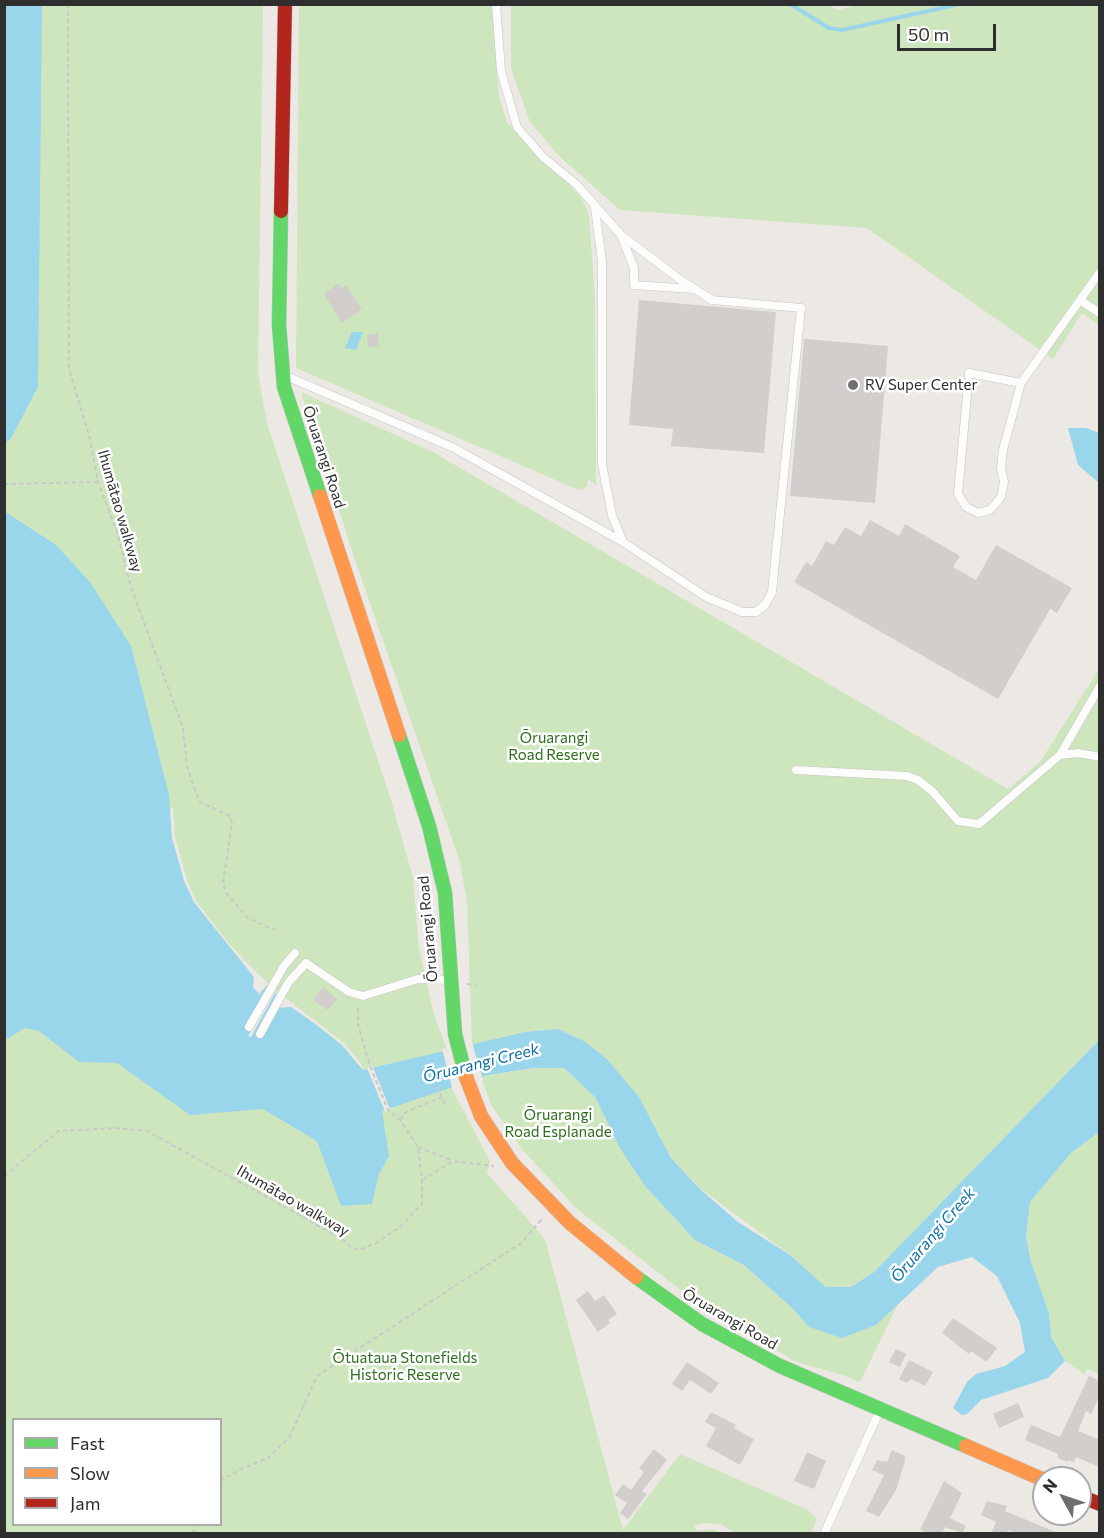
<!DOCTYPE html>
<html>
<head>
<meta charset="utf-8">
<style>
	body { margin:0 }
	#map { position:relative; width:1104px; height:1538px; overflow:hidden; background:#ece8e4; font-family:Commissioner,sans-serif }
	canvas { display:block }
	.frame { position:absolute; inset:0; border:6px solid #2e2e2e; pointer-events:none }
	.legend { position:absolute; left:12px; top:1418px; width:210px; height:108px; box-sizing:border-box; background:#fff; border:2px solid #ababab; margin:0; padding:8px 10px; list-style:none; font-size:18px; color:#2e2e2e }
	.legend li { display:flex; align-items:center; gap:12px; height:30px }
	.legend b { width:30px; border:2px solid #ababab }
	.north { position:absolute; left:1032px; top:1466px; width:60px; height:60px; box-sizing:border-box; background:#fff; border:2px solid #ababab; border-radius:50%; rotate:310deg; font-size:16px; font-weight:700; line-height:24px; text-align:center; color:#2e2e2e }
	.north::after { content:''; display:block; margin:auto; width:21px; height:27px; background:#706f6e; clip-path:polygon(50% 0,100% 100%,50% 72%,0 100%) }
	.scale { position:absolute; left:897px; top:24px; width:99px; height:27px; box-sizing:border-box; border:3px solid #2e2e2e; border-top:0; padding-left:8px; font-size:18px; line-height:21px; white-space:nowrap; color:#2e2e2e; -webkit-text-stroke:4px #fff; paint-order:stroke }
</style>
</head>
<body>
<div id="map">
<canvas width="1104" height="1538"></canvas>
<div class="frame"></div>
<ul class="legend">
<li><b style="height:8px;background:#63d668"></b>Fast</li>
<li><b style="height:8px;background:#ff974d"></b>Slow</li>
<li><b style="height:8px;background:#b3261e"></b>Jam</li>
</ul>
<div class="north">N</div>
<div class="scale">50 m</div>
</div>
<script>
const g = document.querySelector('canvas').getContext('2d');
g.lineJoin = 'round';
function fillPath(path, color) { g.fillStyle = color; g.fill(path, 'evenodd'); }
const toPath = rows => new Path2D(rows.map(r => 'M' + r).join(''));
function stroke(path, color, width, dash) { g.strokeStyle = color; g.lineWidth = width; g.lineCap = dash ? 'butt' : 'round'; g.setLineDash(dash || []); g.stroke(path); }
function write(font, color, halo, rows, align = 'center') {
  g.font = font + ' Commissioner,sans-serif'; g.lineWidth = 5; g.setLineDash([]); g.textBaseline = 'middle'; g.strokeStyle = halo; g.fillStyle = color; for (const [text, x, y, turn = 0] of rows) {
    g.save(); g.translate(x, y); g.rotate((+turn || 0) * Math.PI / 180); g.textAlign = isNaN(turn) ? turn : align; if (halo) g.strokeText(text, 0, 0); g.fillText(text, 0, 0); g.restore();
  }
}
const green = toPath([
	[828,4,837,10,862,4,1099,5,1099,325,1082,313,1053,359,867,228,620,210,559,156,530,122,511,69,511,5],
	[4,5,263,5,258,373,267,423,392,803,413,878,419,947,433,1011,447,1050,472,1044,467,902,459,859,355,560,301,392,433,452,1008,789,1040,762,1099,669,1099,1040,874,1272,851,1287,826,1287,790,1255,700,1188,671,1158,639,1097,607,1059,584,1041,558,1029,525,1032,488,1075,534,1068,564,1068,595,1097,621,1150,645,1186,695,1240,744,1265,792,1308,809,1327,876,1325,898,1304,860,1382,843,1375,796,1362,683,1292,577,1209,521,1148,492,1106,481,1078,452,1089,490,1161,487,1173,545,1239,623,1530,680,1454,808,1510,817,1519,811,1533,735,1533,720,1524,705,1523,694,1526,697,1531,712,1529,722,1533,5,1533],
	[14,1420,220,1420,220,1524,14,1524],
	[299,5,492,5,499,96,507,122,581,197,589,214,595,300,596,485,588,479,587,487,579,490,296,368],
	[1099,1132,1099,1374,1087,1369,1084,1374,1065,1361,1051,1337,1049,1313,1031,1262,1026,1237,1030,1202,1071,1153]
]);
const water = toPath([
	[5,4,42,5,38,387,10,440,5,442],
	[352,332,363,332,356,350,345,348],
	[1068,428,1086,428,1099,433,1099,483,1078,465],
	[4,511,56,545,90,582,131,646,169,795,172,838,194,902,254,977,342,1045,363,1070,525,1032,558,1029,584,1041,607,1059,639,1097,671,1158,700,1189,738,1222,790,1255,826,1287,851,1287,874,1272,1099,1040,1099,1132,1071,1153,1030,1202,1026,1237,1031,1262,1049,1313,1051,1337,1065,1361,1048,1378,981,1400,967,1414,962,1415,953,1408,967,1382,976,1374,1005,1366,1025,1352,1020,1323,997,1276,972,1257,938,1267,876,1325,842,1338,809,1327,792,1308,744,1265,695,1240,645,1186,621,1150,595,1097,564,1068,534,1068,488,1075,382,1111,389,1156,379,1174,372,1204,341,1206,317,1141,263,1109,190,1115,117,1063,79,1062,39,1031,25,1028,5,1040]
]);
const pier = toPath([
	[170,808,173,808,175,837,187,880,196,901,231,946,268,984,259,994,253,987,254,977,194,902,184,881,172,838],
	[276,991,251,1037,248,1036,272,994],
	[284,997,344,1043,360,1062,363,1070,342,1045,317,1025,291,1007,277,1008],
	[472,1042,483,1080,453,1091,442,1049],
	[372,1065,390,1109,385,1112,367,1068]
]);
const stream = toPath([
	[790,4,829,28,842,30,960,4]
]);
const building = toPath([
	[338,283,341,288,346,285,362,309,342,323,324,294],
	[639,300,776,312,764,453,671,446,673,429,629,425],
	[378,333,379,346,368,347,367,335],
	[804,339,888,346,875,503,790,496],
	[870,520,899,536,905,524,960,556,953,567,976,580,996,545,1072,588,1057,613,1050,609,998,699,794,582,806,562,812,566,826,541,834,545,845,527,861,536],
	[323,987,337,999,328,1010,315,1002,314,998],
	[588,1291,595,1301,604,1295,617,1314,608,1320,610,1323,598,1332,576,1300],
	[953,1318,997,1348,988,1360,985,1361,971,1351,969,1354,942,1333],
	[896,1349,906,1354,900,1367,889,1362],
	[909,1360,933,1372,925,1386,911,1379,907,1383,899,1379],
	[687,1362,719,1383,711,1394,690,1380,682,1391,672,1384],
	[1089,1376,1100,1381,1100,1395,1091,1414,1086,1411,1078,1431,1100,1440,1100,1467,1076,1457,1074,1462,1068,1460,1067,1462,1058,1458,1058,1454,1025,1440,1031,1425,1060,1437],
	[1018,1403,1024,1417,999,1428,993,1414],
	[711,1412,736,1425,734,1428,754,1439,740,1465,706,1446,716,1428,705,1422],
	[654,1449,667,1460,642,1491,647,1494,628,1519,620,1513,627,1503,615,1495,623,1484,631,1490,644,1472,639,1468],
	[892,1450,905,1456,905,1461,896,1490,879,1517,866,1511,884,1475,872,1470,877,1460,887,1462],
	[807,1452,826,1461,814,1489,794,1481],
	[944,1481,962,1493,950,1518,966,1526,962,1533,945,1527,942,1533,928,1533,920,1530],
	[987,1501,1007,1506,1005,1511,1058,1533,1017,1533,1008,1530,1006,1533,991,1533,996,1522,981,1515]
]);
const path = toPath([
	[68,4,69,369,89,435,98,482,117,532,131,587,183,728,187,766,193,785,200,802,230,816,232,823,223,883,226,893,248,918,275,930],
	[4,484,98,482],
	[467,984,476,985],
	[437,1086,445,1105],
	[400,1120,406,1112,442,1097],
	[418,1147,451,1160],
	[4,1176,59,1131,116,1128,147,1131,341,1238,351,1247,359,1250,376,1243,400,1227,422,1204,422,1180,418,1147,400,1120,388,1110,370,1066,358,1025,358,1007],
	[422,1180,453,1161,494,1166],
	[220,1481,241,1469,268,1458,290,1436,317,1376,521,1243,543,1218],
	[193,1534,196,1524]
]);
const lane = toPath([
	[496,4,501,71,517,127,543,157,577,185,621,235,634,268,634,285,693,289],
	[595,208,602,261,602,464,612,515,623,542],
	[1081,301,1100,313],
	[286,376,452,447,623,542,706,597,742,612,756,612,765,605,772,592,801,308,712,300,682,281,621,235],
	[1021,383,969,373,958,494,966,507,978,513,990,510,1001,497,1004,482,1001,468,1003,450,1021,383,1100,272],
	[1060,755,1078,753,1100,757],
	[796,770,907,776,918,780,932,791,958,821,979,824,1060,755,1100,686],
	[249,1027,284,966,295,953],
	[260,1034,288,983,306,963,349,992,363,996,418,979,449,980],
	[824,1534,879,1412]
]);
const fast = toPath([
	[281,211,279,325,284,387,320,496],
	[399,735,429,826,445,893,455,1034,466,1077],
	[636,1277,702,1324,780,1366,966,1446]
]);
const slow = toPath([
	[320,496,399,735],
	[466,1077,481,1116,512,1163,570,1223,636,1277],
	[966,1446,1044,1480]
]);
const jam = toPath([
	[281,211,285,4],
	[1080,1496,1100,1504]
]);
const markers = [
	[853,385,6,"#706f6e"]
];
const poiNames = [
	["RV Super Center",865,385]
];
const streetNames = [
	["Ōruarangi Road",324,457,72],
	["Ihumātao walkway",120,511,74],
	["Ōruarangi Road",428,929,-95],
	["Ihumātao walkway",293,1201,30],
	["Ōruarangi Road",730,1319,30]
];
const parkNames = [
	["Ōruarangi",554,738],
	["Road Reserve",554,755],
	["Ōruarangi",558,1115],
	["Road Esplanade",558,1132],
	["Ōtuataua Stonefields",405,1358],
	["Historic Reserve",405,1375]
];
const waterNames = [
	["Ōruarangi Creek",481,1063,-14],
	["Ōruarangi Creek",933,1235,-49]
];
fillPath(green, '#cee6be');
fillPath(water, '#99d6ec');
fillPath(pier, '#ece8e4');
stroke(stream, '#99d6ec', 4);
fillPath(building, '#d1cecb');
stroke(lane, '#c5c4c5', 9);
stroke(fast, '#c5c4c5', 15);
stroke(slow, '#c5c4c5', 15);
stroke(jam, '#c5c4c5', 15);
stroke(path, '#c9c9c8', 2, [4.5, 3]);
stroke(lane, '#fcfcfb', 8);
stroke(fast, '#63d668', 14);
stroke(slow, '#ff974d', 14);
stroke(jam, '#b3261e', 14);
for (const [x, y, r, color] of markers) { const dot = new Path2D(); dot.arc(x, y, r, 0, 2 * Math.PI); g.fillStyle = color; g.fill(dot); stroke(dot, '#fff', 2); }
write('15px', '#2e2e2e', '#fff', poiNames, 'left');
write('15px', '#2e2e2e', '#fff', streetNames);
write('15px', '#2c6e1b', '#fff', parkNames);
write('italic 16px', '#0d6fa3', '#fff', waterNames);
</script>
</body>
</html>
